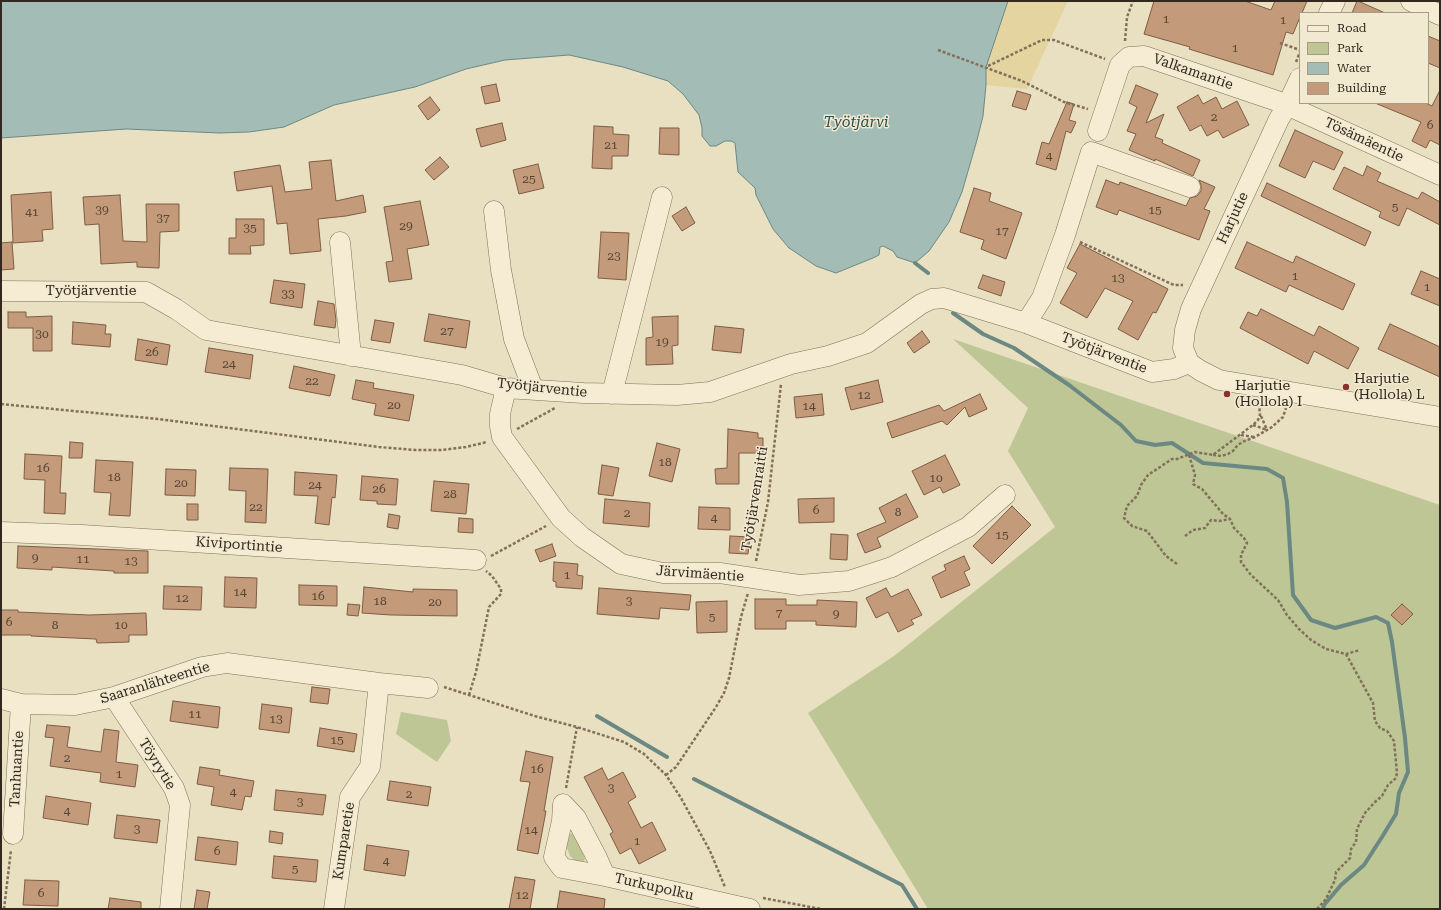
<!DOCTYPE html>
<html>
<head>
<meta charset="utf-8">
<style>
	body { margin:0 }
	#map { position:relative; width:1441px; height:910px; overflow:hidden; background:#e9dfc1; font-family:"Roboto Serif",serif }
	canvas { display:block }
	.frame { position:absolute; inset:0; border:2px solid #32281d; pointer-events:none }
	.legend { position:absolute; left:1299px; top:12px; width:130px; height:92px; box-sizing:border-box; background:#f1e9d0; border:1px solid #a59c88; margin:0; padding:5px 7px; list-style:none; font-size:12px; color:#32281d }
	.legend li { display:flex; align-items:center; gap:8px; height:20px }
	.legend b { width:20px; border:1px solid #a59c88 }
</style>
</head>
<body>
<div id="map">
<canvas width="1441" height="910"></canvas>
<div class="frame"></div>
<ul class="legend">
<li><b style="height:5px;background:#f5ecd3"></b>Road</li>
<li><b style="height:11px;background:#bfc696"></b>Park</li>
<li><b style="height:11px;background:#a3bcb5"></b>Water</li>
<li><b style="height:11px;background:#c49b7a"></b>Building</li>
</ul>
</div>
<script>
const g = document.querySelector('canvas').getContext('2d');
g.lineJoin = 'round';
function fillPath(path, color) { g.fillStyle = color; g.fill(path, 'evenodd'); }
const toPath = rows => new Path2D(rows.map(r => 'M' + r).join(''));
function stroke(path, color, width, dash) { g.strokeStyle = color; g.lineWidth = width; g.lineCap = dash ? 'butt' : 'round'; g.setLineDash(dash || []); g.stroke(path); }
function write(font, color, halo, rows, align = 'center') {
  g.font = font + ' "Roboto Serif",serif'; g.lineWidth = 3; g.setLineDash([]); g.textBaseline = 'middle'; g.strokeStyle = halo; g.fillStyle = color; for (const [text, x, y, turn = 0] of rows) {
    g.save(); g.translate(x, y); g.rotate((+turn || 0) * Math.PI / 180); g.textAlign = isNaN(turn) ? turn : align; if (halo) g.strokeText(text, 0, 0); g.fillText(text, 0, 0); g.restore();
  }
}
const green = toPath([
	[953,339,1440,505,1440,909,928,909,808,713,894,656,1055,527,1008,451,1028,408],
	[401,712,447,720,451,741,437,762,396,734],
	[574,833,585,859,582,863,578,863,570,856,566,845,570,834]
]);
const sand = toPath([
	[1008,1,1068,1,1027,89,986,85,985,67]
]);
const water = toPath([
	[1,1,1008,1,986,67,986,85,983,116,977,140,962,192,949,222,929,251,915,263,897,257,893,251,883,246,880,247,879,255,873,258,836,273,816,266,789,248,773,229,756,195,755,188,738,172,735,143,731,141,725,141,716,146,710,146,702,136,702,128,699,115,683,94,668,81,623,67,569,55,505,60,466,69,415,87,334,105,284,127,249,132,220,133,126,129,1,138,1,1]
]);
const stream = toPath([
	[915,263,928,273],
	[953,313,983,334,1014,348,1069,385,1121,425,1136,441,1155,445,1172,443,1203,463,1267,469,1283,478,1287,502,1293,595,1311,620,1335,628,1376,617,1388,623,1392,642,1405,738,1408,772,1399,793,1396,814,1382,837,1364,865,1341,885,1324,905,1323,909],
	[597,716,667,757],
	[694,779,902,885,917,909]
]);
const building = toPath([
	[1154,1,1245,1,1271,10,1275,1,1307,1,1302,13,1300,13,1300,17,1293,34,1286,32,1273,75,1189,49,1190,47,1144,34,1154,1],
	[1357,1,1358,1,1385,13,1352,13,1357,1],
	[1428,36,1440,41,1440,68,1428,63,1428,36],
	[496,84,500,101,485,104,481,87,496,84],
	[1136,85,1158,94,1146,123,1164,114,1155,137,1163,140,1162,143,1200,160,1193,176,1155,159,1155,161,1129,150,1136,134,1127,131,1137,107,1129,103,1136,85],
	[1440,90,1440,145,1430,140,1426,148,1412,141,1421,122,1375,103,1426,103,1432,106,1440,90],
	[1017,91,1031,95,1026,110,1012,106,1017,91],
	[1198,95,1203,104,1216,97,1222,109,1237,101,1249,125,1223,138,1218,130,1207,136,1201,125,1190,131,1177,107,1198,95],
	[430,97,440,110,428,120,418,106,430,97],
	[1067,102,1074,104,1069,120,1076,122,1071,133,1066,131,1056,170,1036,164,1042,142,1049,144,1067,102],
	[502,123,506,140,481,147,476,129,502,123],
	[594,126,613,127,613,134,629,135,628,156,612,156,612,169,592,168,594,126],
	[660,128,679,128,679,155,659,154,660,128],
	[1295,130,1343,152,1334,170,1313,161,1305,178,1279,166,1295,130],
	[440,157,449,167,434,180,425,170,440,157],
	[331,160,336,201,363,195,366,212,346,216,318,219,321,251,290,254,287,223,277,224,272,186,237,191,234,172,280,165,285,192,312,189,309,162,331,160],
	[538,164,544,188,519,194,513,170,538,164],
	[1367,166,1381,173,1377,181,1418,199,1422,192,1440,202,1440,225,1407,208,1399,226,1379,217,1381,212,1333,189,1344,167,1363,176,1367,166],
	[1106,180,1119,185,1120,182,1186,206,1190,198,1197,196,1201,191,1201,185,1199,180,1215,187,1204,209,1210,211,1199,240,1119,210,1117,215,1096,207,1106,180],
	[1267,183,1371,232,1365,246,1261,196,1267,183],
	[974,188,991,193,989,201,1022,213,1006,259,981,249,984,240,960,232,974,188],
	[51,192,53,229,42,230,43,241,13,243,11,195,51,192],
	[120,195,123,241,147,242,146,204,179,204,179,231,160,232,159,268,137,267,137,262,101,264,99,224,85,225,83,197,120,195],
	[420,201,429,245,407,249,412,279,389,282,386,262,393,261,384,207,420,201],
	[686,207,695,223,682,231,672,216,686,207],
	[236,219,264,219,264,245,250,246,251,254,229,254,229,238,236,238,236,219],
	[601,232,629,233,626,280,598,278,601,232],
	[12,242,14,269,1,270,1,243,12,242],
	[1247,242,1293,263,1296,256,1355,284,1343,310,1289,285,1286,292,1235,268,1247,242],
	[1080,244,1168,289,1156,313,1153,312,1138,340,1118,329,1133,301,1105,288,1087,318,1060,303,1077,273,1067,268,1080,244],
	[1421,271,1440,279,1440,306,1411,294,1421,271],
	[983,275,1005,282,1001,296,978,288,983,275],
	[274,280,305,284,302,308,270,303,274,280],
	[318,301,334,304,336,320,335,328,314,325,318,301],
	[1261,309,1314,336,1319,326,1359,348,1348,369,1314,351,1308,364,1240,328,1248,312,1257,316,1261,309],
	[8,312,26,312,26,317,52,316,52,351,33,351,33,328,8,328,8,312],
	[429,314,470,321,466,348,424,341,429,314],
	[678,316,678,345,672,346,673,364,646,365,646,338,653,337,652,317,678,316],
	[375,320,394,323,390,343,371,340,375,320],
	[73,322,106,325,105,334,111,334,110,347,72,344,73,322],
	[1390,324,1440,347,1440,377,1378,349,1390,324],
	[715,326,744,329,741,353,712,350,715,326],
	[922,331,930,342,914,353,907,343,922,331],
	[138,339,170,345,167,365,135,360,138,339],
	[209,348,253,355,250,379,205,372,209,348],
	[294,366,335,375,330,396,289,388,294,366],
	[356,380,374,383,373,388,414,395,409,421,374,415,376,404,352,399,356,380],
	[878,380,883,402,851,410,845,388,878,380],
	[822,394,824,415,796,418,794,397,822,394],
	[980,394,987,409,969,417,965,407,947,425,942,421,892,438,887,423,939,405,944,411,980,394],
	[728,429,758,433,758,438,763,438,763,453,739,453,739,484,716,484,715,469,727,468,728,429],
	[70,442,83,443,82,458,69,458,70,442],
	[657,443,680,449,672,482,649,476,657,443],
	[25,454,62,456,60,493,66,493,65,514,44,513,45,480,24,479,25,454],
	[945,455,960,485,943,493,940,487,924,495,912,471,945,455],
	[96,460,133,462,130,516,109,515,111,493,94,492,96,460],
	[602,465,619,468,613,496,598,494,602,465],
	[230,468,268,469,266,523,245,522,246,491,229,490,230,468],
	[166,469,196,470,195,496,165,495,166,469],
	[295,472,337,475,335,498,332,497,329,525,315,523,318,496,294,495,295,472],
	[362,476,398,479,396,505,377,504,377,501,360,500,362,476],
	[434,481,469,484,466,514,431,511,434,481],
	[906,494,918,517,877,538,881,547,865,553,857,534,886,522,879,508,906,494],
	[834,498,834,522,799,523,798,499,834,498],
	[605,499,650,503,649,527,603,523,605,499],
	[187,504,198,504,198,520,187,520,187,504],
	[1012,506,1031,525,992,564,973,546,1012,506],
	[699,507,730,508,730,530,698,529,699,507],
	[389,514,400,516,398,529,387,527,389,514],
	[459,518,473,519,473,533,458,532,459,518],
	[831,534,848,535,847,560,830,559,831,534],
	[730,536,750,537,748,554,729,553,730,536],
	[552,544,556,556,540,562,535,550,552,544],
	[18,546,148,551,148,573,114,573,114,571,52,567,52,570,17,568,18,546],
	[964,556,970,569,964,572,970,585,941,598,932,577,946,570,944,565,964,556],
	[554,562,578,564,577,575,583,576,582,589,556,587,556,582,553,581,554,562],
	[225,577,257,578,256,608,224,607,225,577],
	[299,585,337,586,337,606,299,605,299,585],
	[164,586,202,587,201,610,163,609,164,586],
	[364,587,413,592,413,589,457,590,457,616,391,615,362,613,364,587],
	[599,588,691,595,689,610,660,608,659,619,597,614,599,588],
	[886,588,891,597,908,589,922,615,911,620,914,624,898,632,888,612,876,618,866,598,886,588],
	[755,599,786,599,786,605,817,605,817,600,857,602,856,627,816,625,816,621,786,621,786,629,755,629,755,599],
	[727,601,727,632,697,633,696,602,727,601],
	[348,604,360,605,358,616,347,615,348,604],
	[1402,604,1413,614,1402,625,1391,615,1402,604],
	[1,610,18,610,18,612,89,615,146,613,147,635,129,635,129,642,97,643,96,639,31,636,31,635,1,635,1,610],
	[312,687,330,689,328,704,310,702,312,687],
	[173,701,220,707,218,728,170,721,173,701],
	[262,704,292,708,289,733,259,729,262,704],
	[47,725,70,727,67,747,101,752,104,729,119,731,116,762,138,765,135,787,100,782,101,773,50,766,54,738,45,737,47,725],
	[320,728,357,734,354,752,317,746,320,728],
	[526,751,553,757,544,811,546,811,538,854,517,850,530,782,520,781,526,751],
	[200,767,220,770,219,775,254,781,251,797,245,796,242,810,211,805,214,787,197,784,200,767],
	[602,768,608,780,623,772,636,797,628,802,641,828,652,822,666,850,639,864,631,848,620,854,610,834,613,832,584,777,602,768],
	[390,781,431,787,428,806,387,800,390,781],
	[276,790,326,795,323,815,274,810,276,790],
	[46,796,91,803,88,825,43,818,46,796],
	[117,815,160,820,157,843,114,838,117,815],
	[270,831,283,833,282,844,269,842,270,831],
	[198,837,238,842,236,865,195,860,198,837],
	[367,845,409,851,405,876,364,870,367,845],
	[274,856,318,860,316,882,272,878,274,856],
	[515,877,535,880,530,909,509,909,515,877],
	[25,880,59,881,58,906,23,905,25,880],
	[197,890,210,892,207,909,194,909,197,890],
	[560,891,605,899,604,909,557,909,560,891],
	[110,898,141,902,141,909,108,909,110,898]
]);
const path = toPath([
	[1125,41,1127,17,1133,1],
	[1280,43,1300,50],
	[938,50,1022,81,1064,102,1088,109],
	[1296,62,1300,52],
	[988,66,1042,40,1054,40,1105,59],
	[1080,242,1174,285,1183,285],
	[1,404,158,419,379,447,415,450,442,450,466,447,487,442],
	[1261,416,1267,430],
	[1253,425,1267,430],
	[517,429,555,408],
	[1241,435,1254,437],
	[1189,455,1195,475,1193,484,1202,489,1223,514,1230,519,1234,528,1244,538,1247,543,1241,555,1241,562,1251,575,1278,600,1287,615,1299,629,1311,640,1326,649,1346,654,1360,650],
	[1213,455,1221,456,1228,454,1233,451,1237,446,1242,442,1255,437,1272,427,1283,417,1286,408],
	[1185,536,1193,530,1205,528,1211,520,1219,521,1230,519],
	[491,556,546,526],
	[756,561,768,502,781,384],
	[1177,564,1166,556,1147,531,1132,526,1124,518,1127,506,1137,496,1141,485,1148,475,1172,459,1177,459,1195,452,1213,455,1253,425,1258,420,1260,415,1259,403],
	[444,687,538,717,577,727,624,742,644,754,666,775,681,798,710,851,725,887],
	[469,695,476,672,489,607,501,594,501,589,492,576,486,571],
	[666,775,676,767,716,707,724,693,729,678,741,617,748,593],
	[566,788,577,727],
	[763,898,821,909],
	[4,909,11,850],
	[1317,909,1326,899,1335,880,1336,872,1350,858,1351,849,1356,842,1357,829,1365,813,1375,802,1382,796,1388,785,1396,778,1397,773,1394,741,1387,731,1380,728,1375,721,1373,703,1346,654]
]);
const minor = toPath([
	[1411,1,1440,15],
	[1329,13,1335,1],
	[1098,131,1120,65,1129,57,1144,56,1280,102,1440,175],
	[494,211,501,270,514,339,533,389],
	[340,242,351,356],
	[1,291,146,292,176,309,206,330,462,375,506,388,583,393,677,395,710,392,791,364,828,356,867,343,921,304,932,299,944,298,1026,323,1152,372,1174,369,1189,363],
	[1026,323,1042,298,1065,235,1091,152,1190,187],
	[1189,363,1183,348,1185,330,1191,309,1279,119,1287,106,1300,78],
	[1189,363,1201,371,1219,380,1440,417],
	[506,388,500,414,500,426,502,437,561,518,582,537,621,564,663,573,720,573,799,585,849,581,892,567,968,527,1005,495],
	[612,394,662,197],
	[1,532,82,535,476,560],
	[114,697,174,788,180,805,170,909],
	[1,699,21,704,75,705,114,697,202,667,227,663,379,683,428,688],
	[13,834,21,704],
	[605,876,597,858,576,818,563,804,562,821,554,857,562,868,605,876,750,909],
	[334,909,350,797,370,767,379,683]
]);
const markers = [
	[1346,387,4,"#8a3230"],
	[1227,394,4,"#8a3230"]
];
const numberNames = [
	["1",1166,19],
	["1",1283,20],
	["1",1235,48],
	["2",1214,117],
	["6",1430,125],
	["21",611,145],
	["4",1049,156],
	["25",529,179],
	["5",1395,207],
	["39",102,210],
	["15",1155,210],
	["41",32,212],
	["37",163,218],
	["29",406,226],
	["35",250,228],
	["17",1002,231],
	["23",614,256],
	["1",1295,276],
	["13",1118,278],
	["1",1427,287],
	["33",288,294],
	["27",447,331],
	["30",42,334],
	["19",662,342],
	["26",152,352],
	["24",229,364],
	["22",312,381],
	["12",864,395],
	["20",394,405],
	["14",809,406],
	["18",665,462],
	["16",43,468],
	["18",114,477],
	["10",936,478],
	["20",181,483],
	["24",315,485],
	["26",379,489],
	["28",450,494],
	["22",256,507],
	["6",816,510],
	["8",898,512],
	["2",627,513],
	["4",714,518],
	["15",1002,535],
	["9",35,558],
	["11",83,559],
	["13",131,561],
	["1",567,575],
	["14",240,592],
	["16",318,596],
	["12",182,598],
	["18",380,601],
	["3",629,601],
	["20",435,602],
	["7",779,613],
	["9",836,614],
	["5",712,617],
	["6",9,622],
	["8",55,625],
	["10",121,625],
	["11",195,714],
	["13",276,719],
	["15",337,740],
	["2",67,758],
	["16",537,769],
	["1",119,774],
	["3",611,788],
	["4",233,792],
	["2",409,794],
	["3",300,802],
	["4",67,811],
	["3",137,829],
	["14",531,830],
	["1",637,841],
	["6",217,851],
	["4",386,861],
	["5",295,869],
	["6",41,893],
	["12",522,895]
];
const streetNames = [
	["Valkamantie",1193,72,19],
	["Tösämäentie",1364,140,25],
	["Harjutie",1233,218,-65],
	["Työtjärventie",91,291],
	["Työtjärventie",1104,353,21],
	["Työtjärventie",542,388,6],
	["Työtjärvenraitti",755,499,-81],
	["Kiviportintie",239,545,4],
	["Järvimäentie",700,574,4],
	["Saaranlähteentie",155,683,-17],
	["Töyrytie",157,764,58],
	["Tanhuantie",17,769,-87],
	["Kumparetie",344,841,-81],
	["Turkupolku",654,887,13]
];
const poiNames = [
	["Harjutie",1354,379],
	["(Hollola) L",1354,395],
	["Harjutie",1235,386],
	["(Hollola) I",1235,402]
];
const waterNames = [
	["Työtjärvi",856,123]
];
fillPath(green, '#bfc696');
fillPath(sand, '#e3d4a0');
fillPath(water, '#a3bcb5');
stroke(water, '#6b8982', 1);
stroke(stream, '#6b8982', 4);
fillPath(building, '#c49b7a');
stroke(building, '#7e5c42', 1);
stroke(minor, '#81705a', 21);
stroke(path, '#81705a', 2.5, [3, 2]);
stroke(minor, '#f5ecd3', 20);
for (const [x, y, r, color] of markers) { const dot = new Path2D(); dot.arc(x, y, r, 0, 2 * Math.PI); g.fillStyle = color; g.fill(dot); stroke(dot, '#f1e9d0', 1.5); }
write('12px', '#564534', null, numberNames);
write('14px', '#32281d', '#f1e9d0', streetNames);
write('14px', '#32281d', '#f1e9d0', poiNames, 'left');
write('italic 15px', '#2e504f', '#f1e9d0', waterNames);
</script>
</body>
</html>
